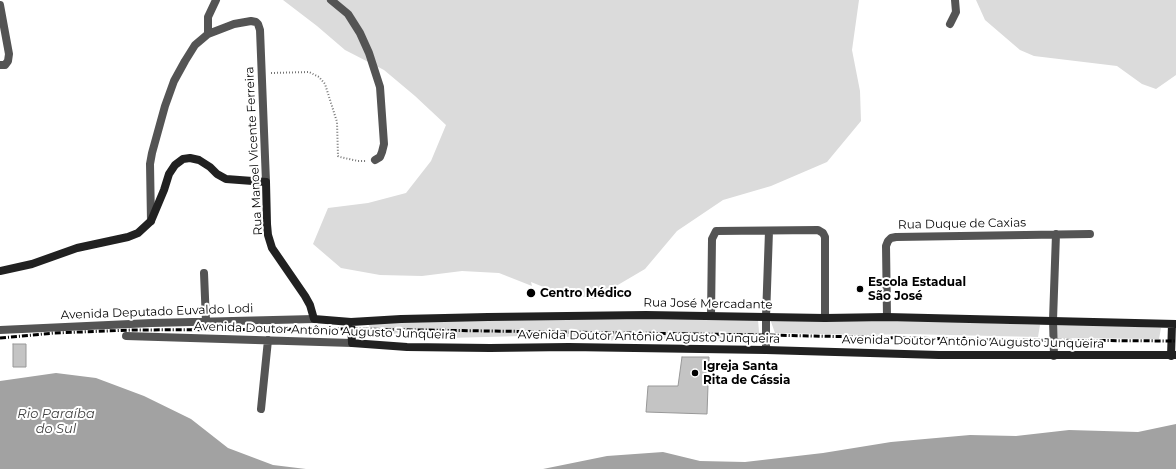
<!DOCTYPE html>
<html>
<head>
<meta charset="utf-8">
<style>
	body { margin:0 }
	canvas { display:block; background:#fff }
</style>
</head>
<body>
<canvas width="1176" height="469"></canvas>
<script>
const g = document.querySelector('canvas').getContext('2d');
g.lineJoin = 'round';
function fillPath(path, color) { g.fillStyle = color; g.fill(path, 'evenodd'); }
const toPath = rows => new Path2D(rows.map(r => 'M' + r).join(''));
function stroke(path, color, width, dash) { g.strokeStyle = color; g.lineWidth = width; g.lineCap = dash ? 'butt' : 'round'; g.setLineDash(dash || []); g.stroke(path); }
function write(font, color, halo, rows, align = 'center') {
  g.font = font + ' Montserrat,sans-serif'; g.lineWidth = 4; g.setLineDash([]); g.textBaseline = 'middle'; g.strokeStyle = halo; g.fillStyle = color; for (const [text, x, y, turn = 0] of rows) {
    g.save(); g.translate(x, y); g.rotate((+turn || 0) * Math.PI / 180); g.textAlign = isNaN(turn) ? turn : align; if (halo) g.strokeText(text, 0, 0); g.fillText(text, 0, 0); g.restore();
  }
}
const green = toPath([
	[283,0,859,0,852,50,860,91,861,121,827,162,771,186,723,200,677,231,645,269,594,299,551,290,531,282,532,286,499,273,462,271,422,276,380,275,341,268,313,244,328,208,368,203,406,193,431,161,446,125,415,96,384,70,345,50,317,26],
	[976,0,1176,0,1176,75,1156,89,1142,84,1117,66,1034,56,1020,50,985,20],
	[523,316,758,320,760,343,628,338,608,341,582,336,550,338,523,336,448,338,372,332,367,321],
	[770,319,902,320,1040,325,1038,337,906,334,865,335,775,333],
	[1055,323,1161,328,1159,339,1057,338]
]);
const water = toPath([
	[56,373,96,378,144,396,191,419,228,448,273,465,306,469,0,469,0,381],
	[1176,424,1176,469,543,469,607,456,663,452,700,461,745,462,823,453,891,442,970,435,1016,436,1069,430,1138,432]
]);
const building = toPath([
	[13,344,26,344,26,367,13,367,13,344],
	[682,357,709,357,707,414,646,412,648,386,678,386,682,357]
]);
const path = toPath([
	[271,73,309,72,319,77,325,84,337,122,338,156,340,157,358,161,366,161]
]);
const street = toPath([
	[331,0,348,14,360,33,369,53,380,87,384,144,382,152,380,157,375,160],
	[0,5,9,54,8,61,5,65,0,65],
	[950,24,956,12,955,0],
	[208,34,234,24,251,21,256,22,258,24,260,30,266,182],
	[151,221,150,164,152,153,165,106,174,81,185,61,195,45,208,34,208,17,216,0],
	[204,273,206,322],
	[711,316,712,239,716,231,818,230,823,233,825,237,825,318],
	[887,317,886,246,888,241,891,238,896,237,1090,234],
	[0,330,152,323,314,319],
	[126,336,352,343],
	[766,350,766,317,769,231],
	[1054,356,1053,320,1056,234],
	[261,409,268,340]
]);
const secondary = toPath([
	[0,271,32,264,77,248,128,237,138,233,151,221,164,190,169,174,175,165,183,159,190,158,199,160,210,167,217,174,226,179,266,182,267,224,268,235,272,248,305,296,310,305,314,319,351,322,401,319,488,317,646,315,825,318,887,317,1176,324],
	[351,322,352,343,407,347,490,348,569,347,766,350,939,355,1176,355],
	[1171,356,1172,324]
]);
const rail = toPath([
	[0,338,54,333,132,330,352,329,766,335,1003,340,1176,341]
]);
const markers = [
	[860,289,4,"#000"],
	[531,293,5,"#000"],
	[695,373,4,"#000"]
];
const streetNames = [
	["Rua Manoel Vicente Ferreira",254,151,-93],
	["Rua Duque de Caxias",962,224,-1],
	["Rua José Mercadante",708,304,1],
	["Avenida Deputado Euvaldo Lodi",157,312,-2],
	["Avenida Doutor Antônio Augusto Junqueira",325,331,2],
	["Avenida Doutor Antônio Augusto Junqueira",649,337,1],
	["Avenida Doutor Antônio Augusto Junqueira",973,342,1]
];
const poiNames = [
	["Escola Estadual",868,282],
	["São José",868,296],
	["Centro Médico",540,293],
	["Igreja Santa",703,366],
	["Rita de Cássia",703,380]
];
const waterNames = [
	["Rio Paraíba",56,414],
	["do Sul",56,429]
];
fillPath(green, '#dbdbdb');
fillPath(water, '#a2a2a2');
fillPath(building, '#c4c4c4');
stroke(building, '#989898', 1);
stroke(path, '#767676', 2, [1, 2]);
stroke(street, '#545454', 8);
stroke(secondary, '#212121', 8);
stroke(rail, '#000', 3, [6, 2, 1, 2]);
for (const [x, y, r, color] of markers) { const dot = new Path2D(); dot.arc(x, y, r, 0, 2 * Math.PI); g.fillStyle = color; g.fill(dot); stroke(dot, '#fff', 1.5); }
write('12px', '#000', '#fff', streetNames);
write('bold 12px', '#000', '#fff', poiNames, 'left');
write('italic 13px', '#434343', '#fff', waterNames);
</script>
</body>
</html>
